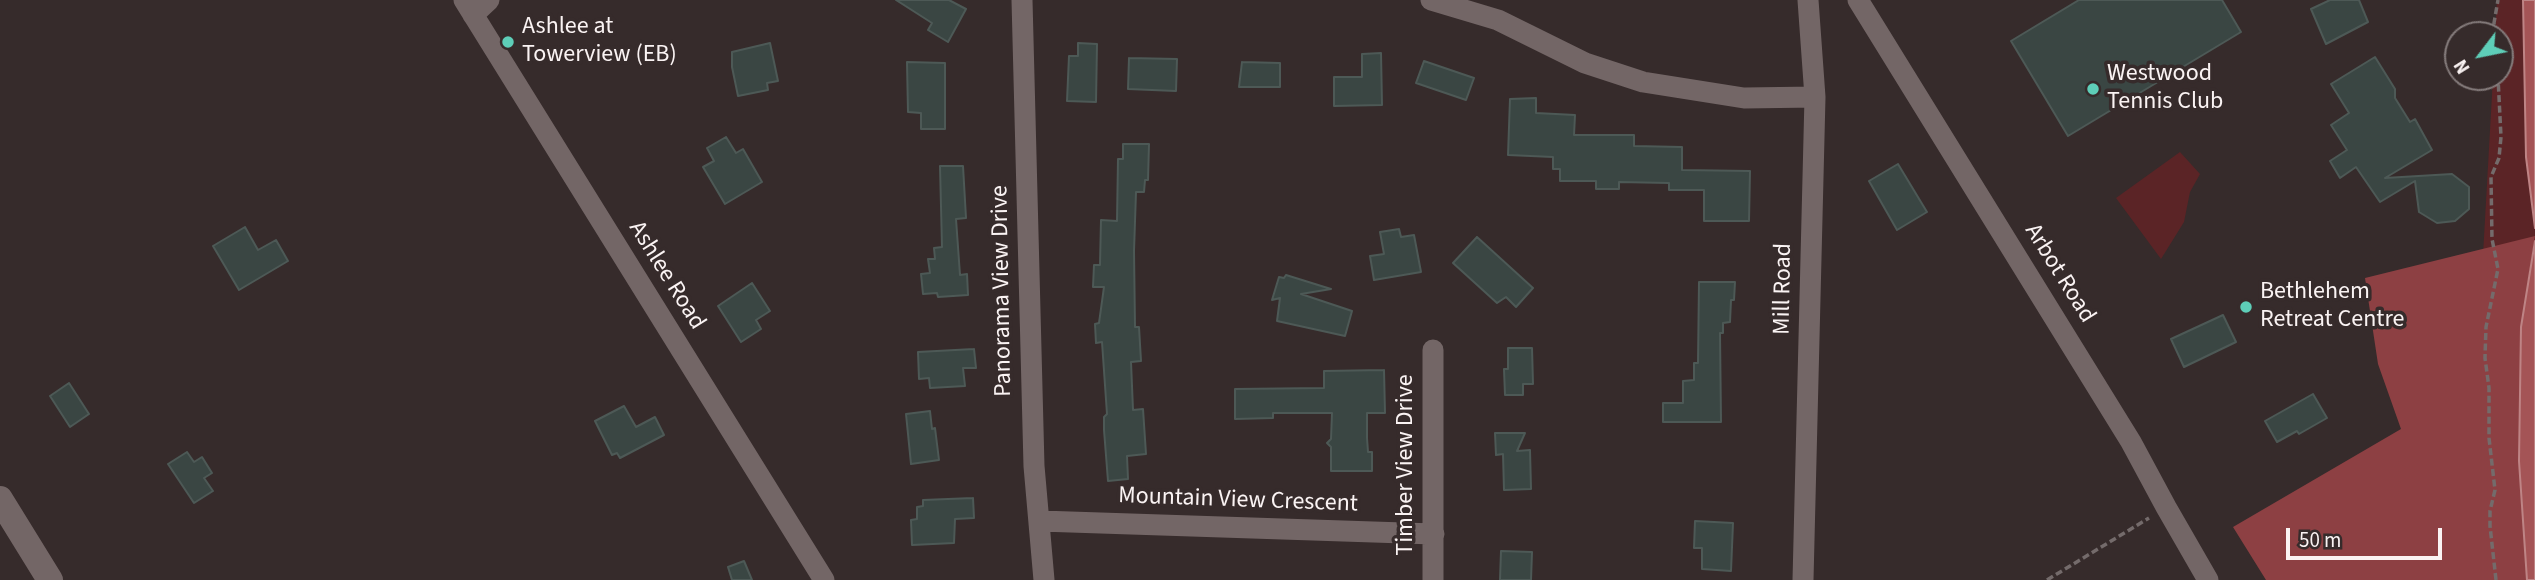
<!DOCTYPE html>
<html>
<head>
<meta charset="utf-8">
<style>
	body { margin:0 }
	#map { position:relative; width:2535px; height:580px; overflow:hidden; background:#362b2b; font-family:"Source Sans 3",sans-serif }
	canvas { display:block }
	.north { position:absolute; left:2444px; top:21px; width:70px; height:70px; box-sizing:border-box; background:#362b2b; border:2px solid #847b7b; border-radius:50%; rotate:238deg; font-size:19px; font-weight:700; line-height:28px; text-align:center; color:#faf3f3 }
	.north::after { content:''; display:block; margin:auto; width:24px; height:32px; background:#5eceb8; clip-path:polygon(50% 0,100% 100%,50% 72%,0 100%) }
	.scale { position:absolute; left:2286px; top:528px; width:156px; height:32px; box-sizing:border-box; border:4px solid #faf3f3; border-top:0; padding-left:9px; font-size:21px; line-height:24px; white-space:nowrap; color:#faf3f3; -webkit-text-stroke:5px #362b2b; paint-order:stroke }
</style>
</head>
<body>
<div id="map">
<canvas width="2535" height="580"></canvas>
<div class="north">N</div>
<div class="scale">50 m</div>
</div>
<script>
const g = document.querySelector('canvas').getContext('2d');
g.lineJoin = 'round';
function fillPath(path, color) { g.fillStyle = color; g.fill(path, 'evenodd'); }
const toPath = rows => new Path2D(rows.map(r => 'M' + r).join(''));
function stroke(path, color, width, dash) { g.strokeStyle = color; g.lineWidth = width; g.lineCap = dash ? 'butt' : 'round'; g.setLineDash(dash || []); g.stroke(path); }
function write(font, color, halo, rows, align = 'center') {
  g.font = font + ' "Source Sans 3",sans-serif'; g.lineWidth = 7; g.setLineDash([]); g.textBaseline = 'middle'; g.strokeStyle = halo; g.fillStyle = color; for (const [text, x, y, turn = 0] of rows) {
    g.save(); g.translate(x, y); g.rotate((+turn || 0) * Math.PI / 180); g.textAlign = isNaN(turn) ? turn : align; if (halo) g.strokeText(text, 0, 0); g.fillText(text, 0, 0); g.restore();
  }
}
const green = toPath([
	[2497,0,2535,0,2535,580,2506,580,2478,344,2493,77,2500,77,2500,35,2495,35],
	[2180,152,2200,174,2190,192,2184,222,2161,259,2116,198]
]);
const forest = toPath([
	[2535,236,2521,327,2519,461,2527,580,2266,580,2233,527,2401,429,2378,364,2365,278]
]);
const water = toPath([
	[2523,0,2535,0,2535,228,2526,157,2523,0],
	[2535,241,2535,580,2527,580,2519,461,2521,327,2535,241]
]);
const building = toPath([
	[896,0,949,0,966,9,948,42,928,30,932,23,896,0],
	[2079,0,2222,0,2241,32,2068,136,2011,41,2079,0],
	[2330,0,2359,0,2368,22,2326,44,2311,9,2330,0],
	[770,43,778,81,767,83,768,90,738,96,732,67,732,52,770,43],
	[1078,43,1097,44,1096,102,1067,101,1069,56,1078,56,1078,43],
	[1381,53,1382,105,1334,106,1334,77,1362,77,1362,54,1381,53],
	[2375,57,2395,89,2395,98,2410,122,2415,119,2432,150,2385,178,2452,174,2469,187,2469,209,2455,221,2437,223,2419,212,2415,181,2380,202,2356,167,2340,178,2330,161,2347,150,2331,125,2349,113,2331,84,2375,57],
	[1129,58,1177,59,1176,91,1128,89,1129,58],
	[1424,61,1474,78,1466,100,1416,83,1424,61],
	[907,62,945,63,945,129,921,129,921,113,908,112,907,62],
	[1242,62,1280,63,1280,87,1239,87,1242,62],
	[1536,98,1536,113,1575,115,1574,135,1634,135,1634,146,1682,147,1682,170,1750,171,1749,221,1704,221,1704,190,1669,190,1669,183,1619,182,1619,189,1596,189,1596,181,1560,181,1560,169,1553,169,1553,157,1508,155,1510,99,1536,98],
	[726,137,736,153,743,149,762,182,725,204,703,167,714,161,707,148,726,137],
	[1123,144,1149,144,1148,180,1145,180,1144,192,1136,192,1134,251,1135,327,1139,327,1141,361,1131,362,1133,410,1143,409,1146,454,1127,456,1128,479,1108,481,1104,430,1104,417,1107,414,1102,342,1096,343,1095,324,1099,323,1104,287,1093,287,1094,265,1100,265,1101,220,1117,221,1118,159,1123,159,1123,144],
	[1898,164,1927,212,1897,230,1869,181,1898,164],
	[940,166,963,166,966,218,956,219,960,275,967,274,968,295,938,297,937,293,923,294,921,274,930,273,928,259,935,259,934,248,942,247,940,166],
	[245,227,258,250,276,240,288,261,239,290,213,246,245,227],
	[1399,229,1401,237,1414,235,1421,272,1374,280,1370,256,1384,254,1380,232,1399,229],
	[1477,237,1533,288,1516,307,1506,297,1497,303,1453,263,1477,237],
	[1286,275,1331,289,1301,294,1352,311,1345,336,1277,321,1280,298,1272,300,1279,277,1284,278,1286,275],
	[1699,282,1735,282,1734,300,1731,300,1730,322,1723,323,1723,333,1720,333,1721,422,1663,422,1663,403,1683,403,1683,381,1694,380,1694,363,1698,363,1699,282],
	[752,283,770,311,756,320,761,329,741,342,718,306,752,283],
	[2223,315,2236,342,2184,367,2171,339,2223,315],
	[1508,348,1532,348,1533,384,1523,384,1523,395,1505,395,1504,369,1508,369,1508,348],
	[974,349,976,368,963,368,965,386,930,388,929,378,919,379,918,352,974,349],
	[1384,370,1385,413,1367,413,1367,438,1368,452,1372,452,1372,471,1331,471,1331,447,1327,443,1331,439,1332,413,1273,413,1273,418,1235,419,1235,389,1324,388,1324,371,1384,370],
	[69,383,89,414,70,427,50,396,69,383],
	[2313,394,2327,418,2299,434,2297,431,2277,442,2265,421,2313,394],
	[624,406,636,427,655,417,664,435,620,458,617,453,612,455,595,421,624,406],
	[930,411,932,429,935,428,939,460,911,464,906,414,930,411],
	[1495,433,1525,433,1517,451,1530,450,1531,489,1504,490,1503,454,1496,455,1495,433],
	[187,452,194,462,202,457,212,473,204,478,213,491,194,503,168,464,187,452],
	[973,498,974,518,955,519,954,543,912,545,911,520,917,519,917,507,923,506,923,500,973,498],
	[1695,521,1733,523,1731,571,1702,569,1702,548,1694,548,1695,521],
	[1501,551,1532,552,1531,580,1500,580,1501,551],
	[744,561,752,580,732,580,728,567,744,561]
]);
const path = toPath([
	[2495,35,2494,23,2498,0],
	[2047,580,2149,518],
	[2496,580,2490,526,2490,511,2495,490,2489,438,2489,388,2485,358,2486,327,2498,269,2492,239,2491,177,2499,158,2501,137,2498,77]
]);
const minor = toPath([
	[464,0,824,580],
	[1022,0,1034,466,1044,580],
	[1431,0,1498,20,1585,63,1643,82,1744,98,1815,97],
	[1858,0,2131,442,2166,507,2208,580],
	[473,15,489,0],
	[1040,521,1434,534],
	[1433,580,1433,350],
	[1803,580,1815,97,1808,0]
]);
const tertiary = toPath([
	[0,499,50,580]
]);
const markers = [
	[508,42,7,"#5eceb8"],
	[2093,89,7,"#5eceb8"],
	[2246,307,7,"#5eceb8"]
];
const poiNames = [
	["Ashlee at",522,28],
	["Towerview (EB)",522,56],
	["Westwood",2107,75],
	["Tennis Club",2107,103],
	["Bethlehem",2260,293],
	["Retreat Centre",2260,321]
];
const streetNames = [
	["Arbot Road",2059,274,58],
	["Ashlee Road",666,276,58],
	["Mill Road",1784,289,-89],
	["Panorama View Drive",1003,291,-91],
	["Timber View Drive",1407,465,-90],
	["Mountain View Crescent",1238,501,2]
];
fillPath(green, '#5b2426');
fillPath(forest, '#8d4043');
fillPath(water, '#a45456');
stroke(water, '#be8485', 2);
fillPath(building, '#3a4643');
stroke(building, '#4d5956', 2);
stroke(path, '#746b6b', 3.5, [7, 3.5]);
stroke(minor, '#736666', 21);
stroke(tertiary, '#736666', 26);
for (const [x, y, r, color] of markers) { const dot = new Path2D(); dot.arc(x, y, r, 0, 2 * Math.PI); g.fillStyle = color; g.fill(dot); stroke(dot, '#362b2b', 2.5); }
write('24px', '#faf3f3', '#362b2b', poiNames, 'left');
write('24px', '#faf3f3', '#362b2b', streetNames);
</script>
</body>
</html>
